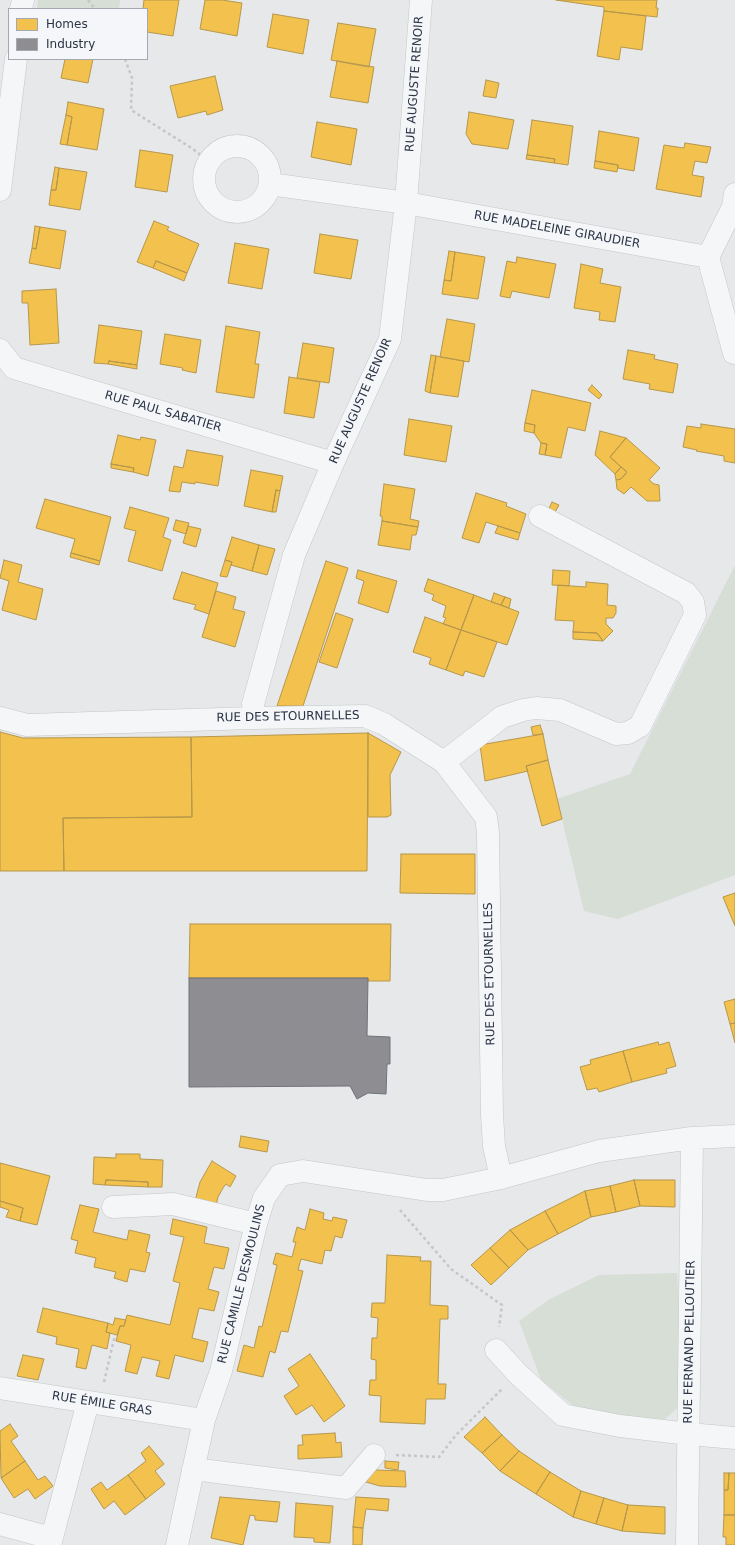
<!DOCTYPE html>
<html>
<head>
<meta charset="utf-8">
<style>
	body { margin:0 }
	#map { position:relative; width:735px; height:1545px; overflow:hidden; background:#e6e8ea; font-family:"DejaVu Sans",sans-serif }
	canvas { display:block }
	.legend { position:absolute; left:8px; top:8px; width:140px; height:52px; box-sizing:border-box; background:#f4f6f9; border:1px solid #a4a8b1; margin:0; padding:5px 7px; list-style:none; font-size:12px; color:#2b3445 }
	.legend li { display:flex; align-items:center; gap:8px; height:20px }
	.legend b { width:20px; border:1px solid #a4a8b1 }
</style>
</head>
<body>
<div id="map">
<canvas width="735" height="1545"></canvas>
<ul class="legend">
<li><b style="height:11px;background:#f2c14e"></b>Homes</li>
<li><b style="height:11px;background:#8d8d92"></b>Industry</li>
</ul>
</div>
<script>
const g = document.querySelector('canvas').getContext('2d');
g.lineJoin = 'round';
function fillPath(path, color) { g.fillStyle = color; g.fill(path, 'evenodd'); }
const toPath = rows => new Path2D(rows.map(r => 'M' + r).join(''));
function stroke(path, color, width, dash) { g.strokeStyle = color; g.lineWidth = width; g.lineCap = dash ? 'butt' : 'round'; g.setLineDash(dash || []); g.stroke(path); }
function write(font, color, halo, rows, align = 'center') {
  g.font = font + ' "DejaVu Sans",sans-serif'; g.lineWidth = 4; g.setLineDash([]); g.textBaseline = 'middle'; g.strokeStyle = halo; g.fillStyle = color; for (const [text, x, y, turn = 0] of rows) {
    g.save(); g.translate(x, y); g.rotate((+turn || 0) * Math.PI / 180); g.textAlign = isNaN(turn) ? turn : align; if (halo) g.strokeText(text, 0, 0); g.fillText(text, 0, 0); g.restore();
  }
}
const green = toPath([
	[38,0,120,0,119,9,37,9],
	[735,565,735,875,618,919,584,911,557,799,630,774],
	[677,1273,684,1402,665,1419,613,1418,580,1411,541,1380,519,1321,550,1299,599,1275]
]);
const homes = toPath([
	[144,0,179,0,173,36,147,32,147,9,143,9,144,0],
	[205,0,222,0,242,3,237,36,200,29,205,0],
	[556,0,657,0,656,8,658,8,657,17,604,11,604,7,556,0],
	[604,11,646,16,642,50,621,47,619,60,597,56,604,11],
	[273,14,309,20,303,54,267,47,273,14],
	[338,23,376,29,369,67,331,60,338,23],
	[65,59,93,59,88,83,61,78,65,59],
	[337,61,374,67,368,103,330,97,337,61],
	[215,76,223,110,207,115,206,111,178,118,170,86,215,76],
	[486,80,499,83,496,98,483,96,486,80],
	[68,102,104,109,97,150,67,145,72,117,66,115,68,102],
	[469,112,514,120,508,149,472,144,466,134,469,112],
	[66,115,72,117,67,145,60,144,66,115],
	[532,120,573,126,568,165,554,163,555,159,527,155,532,120],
	[317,122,357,129,351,165,311,157,317,122],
	[599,131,639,138,634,171,618,168,618,165,595,161,599,131],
	[685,143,711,147,707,163,695,161,692,175,704,177,701,197,656,189,664,145,684,148,685,143],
	[140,150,173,155,167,192,135,187,140,150],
	[527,155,555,159,554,163,526,159,527,155],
	[595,161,618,165,617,172,594,168,595,161],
	[55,167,59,168,56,190,51,190,55,167],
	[59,168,87,172,80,210,49,205,51,190,56,190,59,168],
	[154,221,169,227,167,230,199,244,187,273,156,261,153,268,137,262,154,221],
	[35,226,40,227,36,249,32,248,35,226],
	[40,227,66,231,60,269,29,263,32,248,36,249,40,227],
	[320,234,358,240,351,279,314,273,320,234],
	[235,243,269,249,262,289,228,283,235,243],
	[449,251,455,252,451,281,444,280,449,251],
	[455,252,485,257,478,299,442,294,444,280,451,281,455,252],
	[517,257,556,264,549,298,512,291,510,298,500,296,507,261,516,263,517,257],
	[156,261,187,273,184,281,153,268,156,261],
	[581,264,603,269,600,283,621,287,615,322,599,320,600,312,574,308,581,264],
	[56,289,59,343,30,345,28,303,22,303,22,291,56,289],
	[447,319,475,324,469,362,440,357,447,319],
	[99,325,142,331,137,365,109,361,108,364,94,363,99,325],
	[226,326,260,332,255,364,259,364,254,398,216,392,226,326],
	[165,334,201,340,196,373,182,370,183,368,160,364,165,334],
	[303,343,334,348,329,383,297,378,303,343],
	[628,350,655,355,654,359,678,364,673,393,649,389,650,384,623,379,628,350],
	[431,355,436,356,430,393,425,391,431,355],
	[436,356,464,361,458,397,430,393,436,356],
	[109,361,137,365,137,369,108,364,109,361],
	[289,377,320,382,314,418,284,413,289,377],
	[592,385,602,395,599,399,588,390,592,385],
	[532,390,591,403,585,431,568,427,561,458,545,455,547,444,541,443,534,433,535,425,525,423,532,390],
	[409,419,452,426,446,462,404,455,409,419],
	[525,423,535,425,534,433,524,431,525,423],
	[701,424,735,429,735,463,724,461,724,456,696,451,697,450,683,447,687,426,701,428,701,424],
	[600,431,626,438,610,457,621,467,615,474,595,455,600,431],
	[118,435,140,440,141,437,156,440,148,476,133,472,134,468,111,464,118,435],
	[626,438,660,468,649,480,654,484,659,485,660,501,647,501,631,487,624,494,617,489,616,480,621,479,627,472,610,457,626,438],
	[541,443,547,444,545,455,539,454,541,443],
	[187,450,223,456,218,486,195,482,195,484,182,482,180,492,169,491,174,466,183,468,187,450],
	[111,464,134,468,133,472,111,468,111,464],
	[621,467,627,472,621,479,616,480,615,474,621,467],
	[251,470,283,476,280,491,276,490,272,512,244,506,251,470],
	[384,484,415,489,410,519,419,521,418,527,382,521,382,516,380,516,384,484],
	[276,490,280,491,276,512,272,512,276,490],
	[476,493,507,503,506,506,526,514,520,533,486,522,479,543,462,538,476,493],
	[45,499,111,517,100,561,71,553,75,539,36,528,45,499],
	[552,502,559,505,554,514,548,511,552,502],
	[130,507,169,518,163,537,171,540,162,571,128,561,136,531,124,528,130,507],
	[176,520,189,523,186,534,173,530,176,520],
	[382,521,418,527,416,535,412,535,410,550,378,545,382,521],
	[188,526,201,529,196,547,183,543,188,526],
	[498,526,520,533,518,540,495,533,498,526],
	[232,537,259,545,252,571,231,565,232,562,225,560,232,537],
	[259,545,275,549,267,575,252,571,259,545],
	[71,553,100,561,99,565,70,557,71,553],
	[4,560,22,565,18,582,43,589,36,620,2,610,9,581,0,578,4,560],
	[225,560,232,562,227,577,220,576,225,560],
	[326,561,348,568,303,706,277,706,326,561],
	[358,570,397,581,388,613,358,603,364,581,356,578,358,570],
	[553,570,570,571,569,586,552,585,553,570],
	[182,572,218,583,209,614,194,609,196,605,173,599,182,572],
	[428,579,474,595,461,630,443,624,446,618,443,617,446,606,432,600,434,595,424,591,428,579],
	[586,582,608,584,607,605,616,606,616,613,613,618,606,618,606,624,613,631,603,641,597,633,573,632,574,621,555,620,558,585,586,587,586,582],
	[216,591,236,597,233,609,245,612,235,647,202,637,216,591],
	[494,593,505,597,501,605,491,602,494,593],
	[474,595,519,612,507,645,461,630,474,595],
	[505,597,511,599,509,608,501,605,505,597],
	[336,613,353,619,337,668,319,662,336,613],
	[425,617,461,630,446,670,429,664,431,658,413,652,425,617],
	[461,630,497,642,484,677,465,671,463,676,446,670,461,630],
	[573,632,597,633,603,641,573,639,573,632],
	[540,725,543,734,533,735,531,727,540,725],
	[0,732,23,738,191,737,192,817,63,818,64,871,0,871,0,732],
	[368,733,367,871,64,871,63,818,192,817,191,737,368,733],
	[368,733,401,752,390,775,391,815,387,817,368,817,368,733],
	[543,734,548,760,526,766,528,771,485,781,480,745,543,734],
	[548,760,562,819,542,826,526,766,548,760],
	[401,854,475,854,475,894,400,893,401,854],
	[735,893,735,926,723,897,735,893],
	[190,924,391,924,390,981,368,981,368,978,189,978,190,924],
	[735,999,735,1023,730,1024,724,1002,735,999],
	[735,1023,735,1043,730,1024,735,1023],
	[658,1042,659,1045,669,1042,676,1066,666,1069,667,1073,632,1082,623,1051,658,1042],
	[623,1051,632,1082,599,1092,597,1088,587,1090,580,1067,591,1064,590,1060,623,1051],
	[241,1136,269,1141,267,1152,239,1147,241,1136],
	[116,1154,140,1154,140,1159,163,1160,162,1187,148,1187,148,1182,106,1180,105,1185,93,1184,94,1157,116,1158,116,1154],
	[212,1161,236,1176,230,1187,226,1184,223,1188,218,1197,216,1206,195,1201,200,1182,212,1161],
	[0,1163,50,1176,37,1225,20,1221,23,1208,0,1201,0,1163],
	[106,1180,148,1182,148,1187,105,1185,106,1180],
	[634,1180,675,1180,675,1207,640,1206,634,1180],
	[634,1180,640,1206,616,1212,610,1186,634,1180],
	[610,1186,616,1212,591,1217,585,1191,610,1186],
	[585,1191,591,1217,558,1234,545,1211,585,1191],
	[0,1201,23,1208,20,1221,6,1217,9,1210,0,1207,0,1201],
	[80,1205,99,1209,93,1232,127,1240,129,1230,150,1235,146,1252,150,1253,145,1272,130,1269,127,1282,114,1278,116,1272,94,1267,96,1258,75,1253,78,1241,71,1239,80,1205],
	[310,1209,324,1213,323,1219,332,1221,333,1217,347,1220,342,1238,335,1236,331,1251,325,1250,322,1264,301,1259,298,1270,303,1271,288,1332,281,1331,275,1353,270,1351,263,1377,237,1371,244,1345,254,1348,259,1326,262,1327,277,1265,273,1264,276,1253,292,1257,296,1242,293,1242,297,1227,305,1230,310,1209],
	[545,1211,558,1234,528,1250,510,1230,545,1211],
	[173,1219,207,1227,204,1243,229,1248,224,1269,214,1267,208,1289,219,1292,214,1311,199,1308,192,1338,208,1342,203,1362,175,1355,169,1379,156,1376,160,1361,142,1357,137,1374,125,1371,131,1345,116,1341,120,1326,124,1326,127,1315,170,1325,180,1283,173,1281,184,1237,170,1234,173,1219],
	[510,1230,528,1250,509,1268,490,1248,510,1230],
	[490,1248,509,1268,491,1285,471,1265,490,1248],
	[387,1255,421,1257,420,1261,431,1261,430,1305,448,1306,448,1319,440,1319,438,1384,446,1384,445,1399,426,1399,425,1424,380,1422,381,1396,369,1395,370,1380,376,1380,376,1360,371,1359,372,1338,377,1338,378,1318,371,1317,372,1303,385,1303,387,1255],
	[43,1308,108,1323,106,1332,110,1333,107,1349,92,1345,86,1369,76,1367,79,1349,56,1344,57,1337,37,1332,43,1308],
	[115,1318,126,1320,124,1326,120,1326,117,1335,106,1332,108,1323,113,1325,115,1318],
	[310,1354,345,1406,324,1422,312,1405,296,1415,284,1396,299,1386,288,1369,310,1354],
	[23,1355,44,1359,38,1380,17,1376,23,1355],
	[485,1417,502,1435,482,1453,464,1437,485,1417],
	[10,1424,18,1436,11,1441,25,1461,1,1478,0,1431,10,1424],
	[335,1433,336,1443,341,1442,342,1457,298,1459,298,1445,303,1445,302,1435,335,1433],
	[502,1435,519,1451,500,1471,482,1453,502,1435],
	[149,1446,164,1464,155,1471,165,1484,146,1499,128,1475,146,1461,141,1453,149,1446],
	[519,1451,550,1472,536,1494,500,1471,519,1451],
	[25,1461,38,1480,45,1476,53,1486,35,1499,28,1489,14,1498,1,1478,25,1461],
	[385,1461,399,1462,398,1470,385,1468,385,1461],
	[375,1470,405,1471,406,1487,380,1486,366,1482,375,1470],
	[550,1472,581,1491,573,1517,536,1494,550,1472],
	[724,1473,729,1473,728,1490,724,1490,724,1473],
	[729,1473,735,1473,735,1515,724,1515,724,1490,728,1490,729,1473],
	[128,1475,146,1499,125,1515,114,1501,104,1509,91,1489,101,1482,107,1490,128,1475],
	[581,1491,604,1498,596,1524,573,1517,581,1491],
	[220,1497,280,1502,277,1522,255,1520,255,1516,250,1515,243,1545,211,1538,220,1497],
	[356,1497,389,1499,388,1511,366,1509,363,1528,353,1527,356,1497],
	[604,1498,628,1505,622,1531,596,1524,604,1498],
	[296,1503,333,1506,330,1543,314,1542,314,1538,294,1537,296,1503],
	[628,1505,665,1507,665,1534,622,1531,628,1505],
	[724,1515,735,1515,735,1545,726,1545,726,1537,723,1537,724,1515],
	[353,1527,363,1528,362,1545,353,1545,353,1527]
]);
const industry = toPath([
	[189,978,368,978,367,1036,390,1037,390,1064,387,1064,386,1094,368,1093,357,1099,350,1086,189,1087,189,978]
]);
const path = toPath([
	[88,0,95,9],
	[125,59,132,78,131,110,193,149,208,161],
	[400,1210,451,1269,502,1305,499,1327],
	[104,1382,115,1335],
	[396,1455,439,1457,456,1435,502,1389]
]);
const minor = toPath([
	[21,9,23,0],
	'204 179a33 33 0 1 1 66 0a33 33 0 1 1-66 0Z',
	[270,184,406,203,708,257],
	[0,190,16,59],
	[0,350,14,368,333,463],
	[734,353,708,257,733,207,735,194],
	[0,718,27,725,254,718,365,716,384,724,444,762,486,817,488,833,492,1115,494,1146,501,1178],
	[254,718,253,704,294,555,333,463,390,339,406,203,421,0],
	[444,762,502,717,523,710,536,708,560,710,616,734,628,733,640,726,695,615,693,602,686,593,540,516],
	[113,1207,173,1204,256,1224],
	[496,1350,518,1374,563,1415,620,1426,689,1434,735,1438],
	[0,1388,204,1420],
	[193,1469,346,1488,374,1455],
	[0,1524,51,1538],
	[50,1545,88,1402],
	[177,1545,204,1420,221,1371,256,1224,264,1198,280,1175,303,1171,427,1190,443,1190,501,1178,599,1151,692,1138,735,1136],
	[687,1545,692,1138]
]);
const streetNames = [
	["RUE AUGUSTE RENOIR",415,84,-86],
	["RUE MADELEINE GIRAUDIER",557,230,10],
	["RUE AUGUSTE RENOIR",361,401,-66],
	["RUE PAUL SABATIER",163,412,16],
	["RUE DES ETOURNELLES",288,717,-1],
	["RUE DES ETOURNELLES",490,974,-91],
	["RUE CAMILLE DESMOULINS",242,1284,-76],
	["RUE FERNAND PELLOUTIER",690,1342,-89],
	["RUE ÉMILE GRAS",102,1404,9]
];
fillPath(green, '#d6ded6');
fillPath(homes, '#f2c14e');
stroke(homes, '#b6974b', 1);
fillPath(industry, '#8d8d92');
stroke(industry, '#70727b', 1);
stroke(minor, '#c4c6c8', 23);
stroke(path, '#c5c6ca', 2.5, [3, 3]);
stroke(minor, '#f5f6f7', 22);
write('12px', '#2b3445', '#f4f6f9', streetNames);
</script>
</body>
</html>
